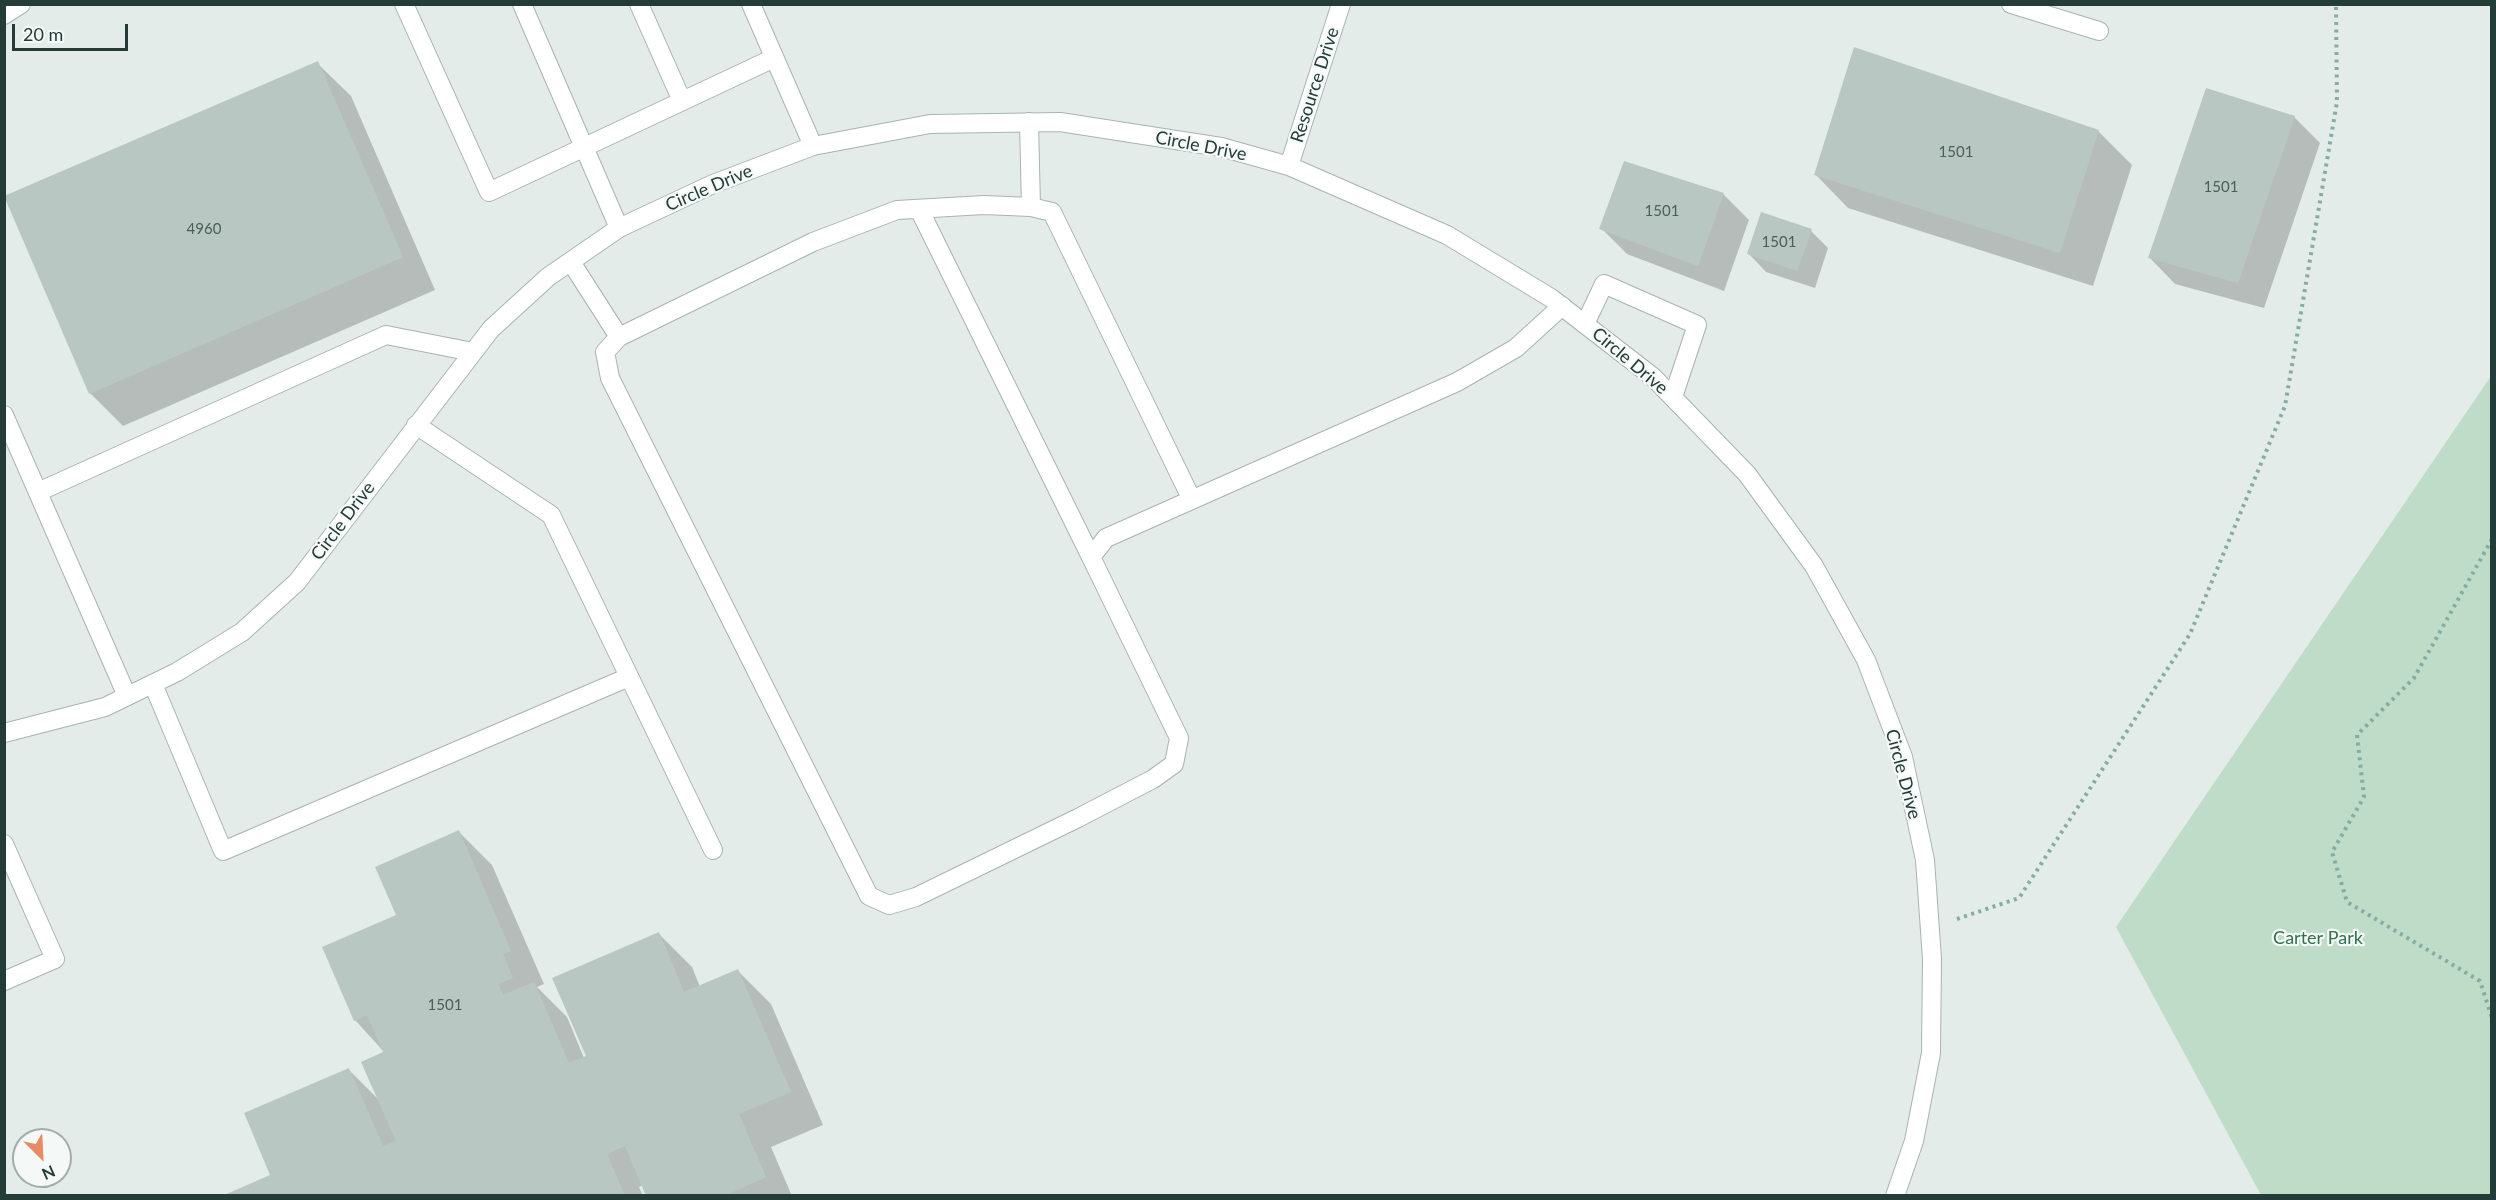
<!DOCTYPE html>
<html>
<head>
<meta charset="utf-8">
<style>
	body { margin:0 }
	#map { position:relative; width:2496px; height:1200px; overflow:hidden; background:#e4ece9; font-family:Lato,sans-serif }
	canvas { display:block }
	.frame { position:absolute; inset:0; border:6px solid #243c37; pointer-events:none }
	.north { position:absolute; left:12px; top:1128px; width:60px; height:60px; box-sizing:border-box; background:#f4f9f7; border:2px solid #a1adaa; border-radius:50%; rotate:156deg; font-size:16px; font-weight:700; line-height:24px; text-align:center; color:#243c37 }
	.north::after { content:''; display:block; margin:auto; width:21px; height:27px; background:#e88a66; clip-path:polygon(50% 0,100% 100%,50% 72%,0 100%) }
	.scale { position:absolute; left:12px; top:24px; width:116px; height:27px; box-sizing:border-box; border:3px solid #243c37; border-top:0; padding-left:8px; font-size:18px; line-height:21px; white-space:nowrap; color:#243c37; -webkit-text-stroke:4px #f4f9f7; paint-order:stroke }
</style>
</head>
<body>
<div id="map">
<canvas width="2496" height="1200"></canvas>
<div class="frame"></div>
<div class="north">N</div>
<div class="scale">20 m</div>
</div>
<script>
const g = document.querySelector('canvas').getContext('2d');
g.lineJoin = 'round';
function fillPath(path, color) { g.fillStyle = color; g.fill(path, 'evenodd'); }
const toPath = rows => new Path2D(rows.map(r => 'M' + r).join(''));
function stroke(path, color, width, dash) { g.strokeStyle = color; g.lineWidth = width; g.lineCap = dash ? 'butt' : 'round'; g.setLineDash(dash || []); g.stroke(path); }
function write(font, color, halo, rows, align = 'center') {
  g.font = font + ' Lato,sans-serif'; g.lineWidth = 4.5; g.setLineDash([]); g.textBaseline = 'middle'; g.strokeStyle = halo; g.fillStyle = color; for (const [text, x, y, turn = 0] of rows) {
    g.save(); g.translate(x, y); g.rotate((+turn || 0) * Math.PI / 180); g.textAlign = isNaN(turn) ? turn : align; if (halo) g.strokeText(text, 0, 0); g.fillText(text, 0, 0); g.restore();
  }
}
const green = toPath([
	[2491,376,2491,1195,2261,1195,2116,927]
]);
const shadow = toPath([
	[317,63,351,96,435,290,123,426,90,393],
	[2294,117,2320,143,2264,308,2175,284,2150,258],
	[2098,131,2132,165,2093,286,1848,208,1815,174],
	[1723,194,1749,220,1724,291,1627,254,1601,228],
	[1811,231,1828,248,1815,288,1766,272,1749,254],
	[459,832,492,865,544,984,537,987,567,1017,584,1058,588,1057,658,933,692,967,700,987,738,971,771,1004,823,1125,771,1147,792,1196,648,1196,643,1185,639,1187,643,1196,225,1196,272,1175,348,1069,379,1100,385,1053,355,1020,397,916]
]);
const building = toPath([
	[1854,47,2099,130,2060,253,1814,175],
	[318,61,403,257,89,394,4,196],
	[2206,88,2295,116,2238,283,2148,258],
	[1624,161,1724,193,1698,266,1599,229],
	[1761,212,1812,229,1797,271,1747,254],
	[459,830,511,951,503,954,513,978,498,984,503,995,534,982,569,1063,586,1056,552,978,659,932,684,992,738,969,791,1092,739,1114,766,1177,724,1196,646,1196,625,1146,607,1154,625,1196,222,1196,270,1175,244,1113,349,1068,383,1146,396,1141,361,1062,383,1052,367,1015,354,1021,322,947,396,915,375,867]
]);
const path = toPath([
	[2492,539,2414,678,2357,735,2364,797,2332,852,2347,902,2480,981,2492,1018],
	[1957,919,2019,898,2190,634,2285,406,2337,102,2336,4]
]);
const service = toPath([
	[404,4,489,192,774,58],
	[522,4,619,228],
	[639,4,682,101],
	[751,4,813,146],
	[2011,4,2099,31],
	[4,15,21,4],
	[1029,122,1031,207],
	[919,209,1091,557],
	[571,262,619,337],
	[1585,324,1604,284,1697,325,1673,397],
	[4,415,127,696],
	[416,425,551,515,713,850],
	[38,492,386,335,473,352],
	[1192,500,1052,212,1031,207,984,205,897,210,813,242,619,337,605,352,610,378,869,896,889,905,916,897,1078,818,1153,779,1174,764,1179,738,1091,557,1106,538,1457,382,1516,348,1562,306],
	[153,684,223,851,629,677],
	[4,844,55,959,4,981]
]);
const minor = toPath([
	[1289,166,1341,4],
	[4,733,105,707,177,672,242,632,297,582,491,329,548,277,619,228,713,184,813,146,930,124,1060,122,1221,147,1289,166,1447,235,1551,298,1653,377,1747,474,1814,566,1866,660,1903,757,1925,860,1932,959,1931,1053,1914,1141,1895,1196]
]);
const numberNames = [
	["1501",1956,152],
	["1501",2221,187],
	["1501",1662,211],
	["4960",204,229],
	["1501",1779,242],
	["1501",445,1005]
];
const streetNames = [
	["Resource Drive",1315,85,-72],
	["Circle Drive",1201,146,11],
	["Circle Drive",709,188,-23],
	["Circle Drive",1630,361,40],
	["Circle Drive",343,521,-53],
	["Circle Drive",1903,774,75]
];
const parkNames = [
	["Carter Park",2318,938]
];
fillPath(green, '#bedcc7');
fillPath(shadow, '#0003');
fillPath(building, '#b9c7c2');
stroke(service, '#a7b4b0', 20);
stroke(minor, '#a7b4b0', 20);
stroke(path, '#86ada3', 4, [3, 4.5]);
stroke(service, '#fff', 18);
stroke(minor, '#fff', 18);
write('15px', '#495f5a', null, numberNames);
write('18px', '#243c37', '#f4f9f7', streetNames);
write('18px', '#31704c', '#f4f9f7', parkNames);
</script>
</body>
</html>
